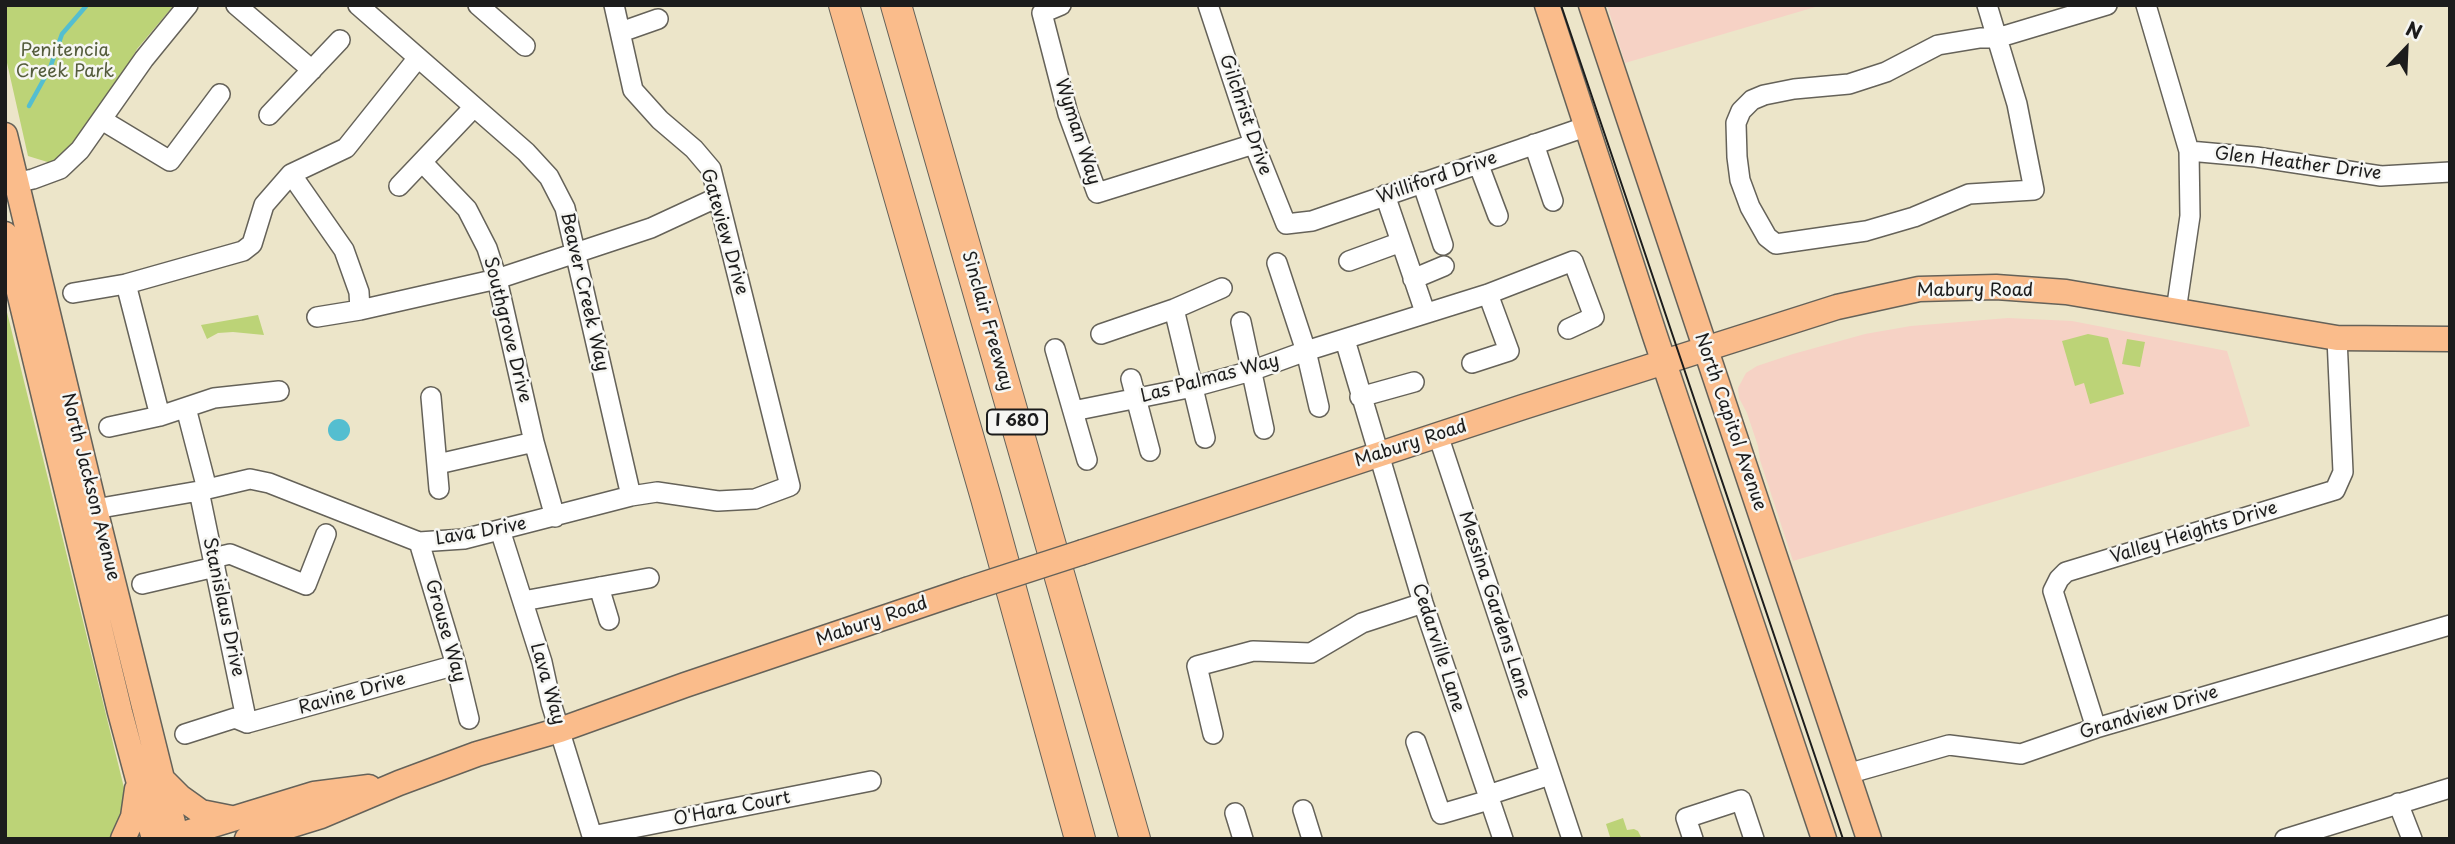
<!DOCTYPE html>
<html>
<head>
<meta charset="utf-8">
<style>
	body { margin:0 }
	#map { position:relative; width:2455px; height:844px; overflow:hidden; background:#ece5c9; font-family:"Playpen Sans",sans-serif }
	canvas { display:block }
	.frame { position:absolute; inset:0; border:7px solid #1c1c1c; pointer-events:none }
	.north { position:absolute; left:2371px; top:14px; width:70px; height:70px; -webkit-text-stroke:5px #f6f6f2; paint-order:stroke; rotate:23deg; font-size:19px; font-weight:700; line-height:28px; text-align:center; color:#1c1c1c }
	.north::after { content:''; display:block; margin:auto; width:24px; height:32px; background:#1c1c1c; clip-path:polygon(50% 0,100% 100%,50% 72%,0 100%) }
</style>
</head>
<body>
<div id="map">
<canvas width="2455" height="844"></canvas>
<div class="frame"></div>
<div class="north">N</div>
</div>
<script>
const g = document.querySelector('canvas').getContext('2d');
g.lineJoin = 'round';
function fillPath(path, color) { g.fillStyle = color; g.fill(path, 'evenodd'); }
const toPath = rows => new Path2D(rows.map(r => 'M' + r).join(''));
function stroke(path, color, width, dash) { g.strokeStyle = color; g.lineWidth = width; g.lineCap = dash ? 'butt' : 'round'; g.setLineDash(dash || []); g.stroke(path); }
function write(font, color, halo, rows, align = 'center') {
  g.font = font + ' "Playpen Sans",sans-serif'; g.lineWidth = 5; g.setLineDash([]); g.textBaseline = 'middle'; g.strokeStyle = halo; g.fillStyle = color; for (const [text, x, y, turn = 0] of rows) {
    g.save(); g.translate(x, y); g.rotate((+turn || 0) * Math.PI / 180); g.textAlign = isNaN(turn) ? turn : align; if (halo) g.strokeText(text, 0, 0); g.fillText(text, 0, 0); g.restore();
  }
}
const built = toPath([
	[1607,5,1822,5,1625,63],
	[2008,318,2072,321,2227,351,2250,426,1793,561,1760,460,1758,446,1747,413,1739,398,1738,388,1746,373,1757,366,1793,354,1865,334,1911,326]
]);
const green = toPath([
	[5,5,174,5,137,49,103,111,54,164,28,156,5,54],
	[5,304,129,808,110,839,5,839],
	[258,315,264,335,233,332,218,333,207,339,201,325],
	[2088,334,2108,338,2124,394,2090,404,2084,383,2075,386,2062,341],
	[2127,339,2145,342,2140,367,2122,364],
	[1623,818,1627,830,1634,829,1638,831,1642,839,1610,837,1606,824]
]);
const water = toPath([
	'328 430a11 11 0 1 1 22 0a11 11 0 1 1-22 0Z'
]);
const stream = toPath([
	[29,106,50,68,62,34,87,5]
]);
const minor = toPath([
	[236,5,312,70],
	[358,5,526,152,549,177,565,208,631,496],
	[478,5,525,46],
	[1061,5,1042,13,1068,114,1097,193,1254,144],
	[1208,5,1254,144,1286,224,1312,221,1588,126],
	[1987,5,2017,104,2034,190,1969,194,1914,217,1866,231,1776,244,1767,237,1750,207,1740,180,1737,157,1736,123,1741,111,1752,100,1764,95,1794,89,1849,84,1886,72,1938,45,1980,38,1997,38,2107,5],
	[2146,5,2189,151,2190,216,2176,311],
	[621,32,658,19],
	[269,115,340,40],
	[102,120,170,161,220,94],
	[1534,144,1553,201],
	[2189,151,2256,157,2381,176,2450,172],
	[422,162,467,209,487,248,497,279,534,442,555,517],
	[1478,163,1498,216],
	[291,174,344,250,359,292,360,310],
	[1422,182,1443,245],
	[5,185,33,179,60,169,80,150,144,59,188,5],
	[399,186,474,107],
	[1385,195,1425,312],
	[1349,261,1401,242],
	[1277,263,1306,351,1319,407],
	[1413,279,1444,266],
	[126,284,160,416],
	[73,293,126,284,243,251,252,244,264,205,291,174,346,148,417,59],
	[1174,309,1205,438],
	[317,317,360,310,497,279,651,228,718,197],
	[1241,322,1264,429],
	[1101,334,1174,309,1222,288],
	[1345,340,1423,603,1503,839],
	[1055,349,1087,460],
	[1472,363,1509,351,1488,294],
	[1131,379,1150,451],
	[431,397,439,489],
	[1360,397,1414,382],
	[186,408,207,489],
	[1073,411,1193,387,1251,371,1306,351,1488,294,1573,261,1594,317,1568,329],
	[109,427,160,416,214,398,279,391],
	[1438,435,1572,839],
	[438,464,534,442],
	[199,491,247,723],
	[95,509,199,491,250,479,269,483,419,542,464,539,631,496,657,492,718,501,755,499,790,486,711,169,694,149,660,120,633,90,614,5],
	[500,530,542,662,551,703,593,839],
	[419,542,456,665,469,719],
	[213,558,230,554,306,585,326,534],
	[142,584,215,567],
	[599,587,609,620],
	[523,601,649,578],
	[247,723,456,665],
	[2096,728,2053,591,2059,579,2066,572,2335,490,2343,472,2337,338],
	[185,734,235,718,247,723],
	[1213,734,1197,666,1253,651,1311,653,1362,623,1423,603],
	[1416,742,1441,814,1489,800],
	[1847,774,1949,745,2021,754,2096,728,2450,625],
	[1488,795,1550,775],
	[2398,803,2412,839],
	[1303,810,1312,839],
	[1235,813,1243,839],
	[592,836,871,781],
	[1693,839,1686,818,1741,800,1754,839],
	[2285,839,2450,788]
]);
const major = toPath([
	[1547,5,1654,333,1824,839],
	[1591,5,1869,839],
	[5,135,95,509,177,839],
	[5,234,120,712,154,839],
	[1083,552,1523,407,1837,307,1919,289,1996,287,2066,292,2337,338,2450,339],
	[162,779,180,797,201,812,231,818],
	[123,839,133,817,137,789],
	[167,839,314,794,369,787],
	[247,839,321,816,399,783,477,754,560,730,685,685,966,590]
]);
const highway = toPath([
	[844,5,986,498,1080,839],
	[896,5,1135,839]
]);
const tram = toPath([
	[1561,5,1843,839]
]);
const majorBridge = toPath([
	[966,590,1083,552]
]);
const shields = [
	[1017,422,60]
];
const shieldNames = [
	["I 680",1017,422]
];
const parkNames = [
	["Penitencia",65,51],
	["Creek Park",65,72]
];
const streetNames = [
	["Gilchrist Drive",1245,115,71],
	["Wyman Way",1077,132,72],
	["Glen Heather Drive",2298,164,7],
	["Williford Drive",1437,178,-19],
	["Gateview Drive",724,232,74],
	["Mabury Road",1975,291],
	["Beaver Creek Way",584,292,77],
	["Sinclair Freeway",987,321,74],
	["Southgrove Drive",507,330,76],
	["Las Palmas Way",1210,379,-15],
	["North Capitol Avenue",1730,422,71],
	["Mabury Road",1411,444,-18],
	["North Jackson Avenue",90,487,76],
	["Lava Drive",481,532,-10],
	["Valley Heights Drive",2194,533,-17],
	["Messina Gardens Lane",1494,605,72],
	["Stanislaus Drive",223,607,78],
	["Mabury Road",872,622,-19],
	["Grouse Way",445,631,74],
	["Cedarville Lane",1438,648,72],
	["Lava Way",547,684,74],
	["Ravine Drive",352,694,-16],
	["Grandview Drive",2149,713,-17],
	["O'Hara Court",732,809,-11]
];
fillPath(built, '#f6d2c5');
fillPath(green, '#bcd377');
fillPath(water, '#54bed0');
stroke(stream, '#54bed0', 4.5);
stroke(minor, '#656259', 22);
stroke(major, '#656259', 27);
stroke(highway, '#656259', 32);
stroke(minor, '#fff', 19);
stroke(major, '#fabc8b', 24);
stroke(highway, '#fabc8b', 30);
stroke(tram, '#1c1c1c', 2);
stroke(majorBridge, '#656259', 27, []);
stroke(majorBridge, '#fabc8b', 24);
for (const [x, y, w] of shields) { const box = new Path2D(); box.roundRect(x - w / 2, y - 12.5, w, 25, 5); g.fillStyle = '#f6f6f2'; g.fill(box); stroke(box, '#1c1c1c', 2); }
write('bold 16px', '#1c1c1c', null, shieldNames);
write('18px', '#545c3c', '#f6f6f2', parkNames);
write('18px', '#1c1c1c', '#f6f6f2', streetNames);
</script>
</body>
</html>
